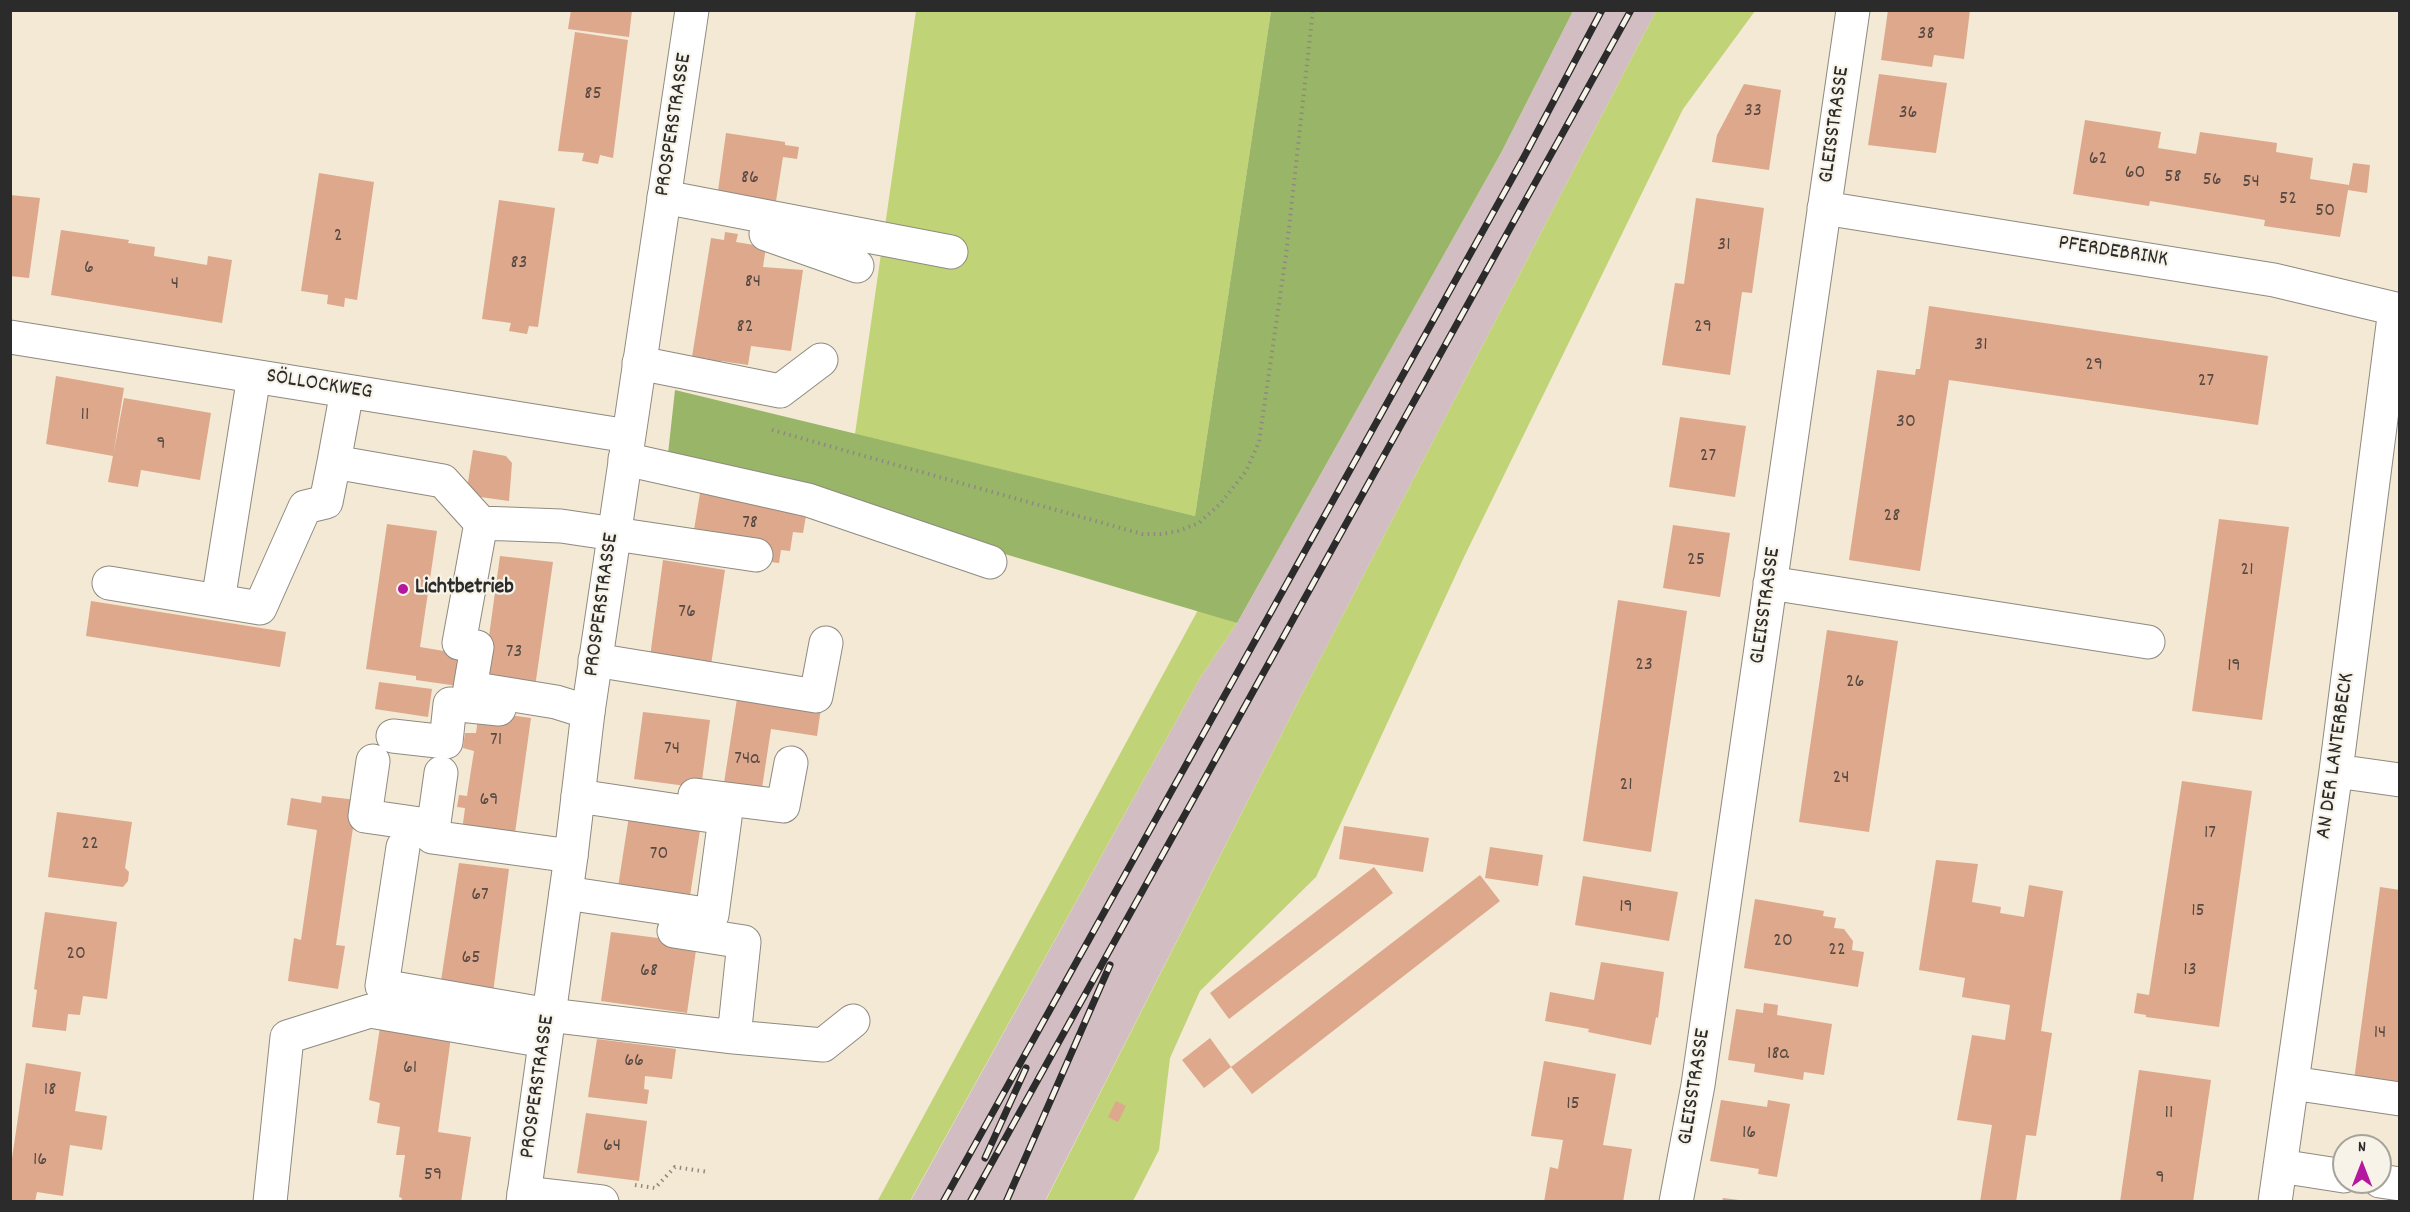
<!DOCTYPE html>
<html>
<head>
<meta charset="utf-8">
<style>
	body { margin:0 }
	#map { position:relative; width:2410px; height:1212px; overflow:hidden; background:#f3e9d4; font-family:Dekko,sans-serif }
	canvas { display:block }
	.frame { position:absolute; inset:0; border:12px solid #2b2b2b; pointer-events:none }
	.north { position:absolute; left:2332px; top:1134px; width:60px; height:60px; box-sizing:border-box; background:#f7f3e8; border:2px solid #a5a39c; border-radius:50%; rotate:0deg; font-size:16px; font-weight:700; line-height:24px; text-align:center; color:#2b2b2b }
	.north::after { content:''; display:block; margin:auto; width:21px; height:27px; background:#b5179e; clip-path:polygon(50% 0,100% 100%,50% 72%,0 100%) }
</style>
</head>
<body>
<div id="map">
<canvas width="2410" height="1212"></canvas>
<div class="frame"></div>
<div class="north">N</div>
</div>
<script>
const g = document.querySelector('canvas').getContext('2d');
g.lineJoin = 'round';
function fillPath(path, color) { g.fillStyle = color; g.fill(path, 'evenodd'); }
const toPath = rows => new Path2D(rows.map(r => 'M' + r).join(''));
function stroke(path, color, width, dash) { g.strokeStyle = color; g.lineWidth = width; g.lineCap = dash ? 'butt' : 'round'; g.setLineDash(dash || []); g.stroke(path); }
function write(font, color, halo, rows, align = 'center') {
  g.font = font + ' Dekko,sans-serif'; g.lineWidth = 4.5; g.setLineDash([]); g.textBaseline = 'middle'; g.strokeStyle = halo; g.fillStyle = color; for (const [text, x, y, turn = 0] of rows) {
    g.save(); g.translate(x, y); g.rotate((+turn || 0) * Math.PI / 180); g.textAlign = isNaN(turn) ? turn : align; if (halo) g.strokeText(text, 0, 0); g.fillText(text, 0, 0); g.restore();
  }
}
const industrial = toPath([
	[1573,11,1656,11,1301,696,1045,1201,910,1202,1200,678,1237,623,1501,153]
]);
const green = toPath([
	[916,11,1271,11,1195,516,855,434],
	[1656,11,1755,11,1683,109,1464,557,1316,877,1200,991,1170,1058,1159,1150,1133,1201,1045,1202,1301,696],
	[1198,610,1237,623,1200,678,910,1201,877,1202]
]);
const forest = toPath([
	[1271,11,1573,11,1501,153,1237,623,668,454,675,390,1195,516]
]);
const building = toPath([
	[571,10,632,10,629,37,568,29],
	[1888,10,1970,10,1964,59,1934,55,1932,67,1881,60],
	[575,32,628,40,613,158,600,155,598,164,582,161,584,153,558,151],
	[1879,74,1947,83,1936,153,1868,145],
	[1744,84,1781,90,1769,170,1712,162,1717,135],
	[2085,120,2161,132,2158,148,2196,154,2200,132,2277,143,2276,152,2313,158,2310,179,2349,185,2353,163,2370,165,2367,193,2348,190,2340,237,2264,226,2265,220,2150,201,2149,206,2073,194],
	[726,133,785,142,785,145,799,147,797,159,783,157,775,207,717,198],
	[319,173,374,182,357,300,345,298,344,307,327,304,328,295,301,291],
	[10,195,40,198,29,278,10,276],
	[1696,198,1764,208,1752,293,1742,292,1730,375,1662,365,1675,283,1684,284],
	[499,200,555,208,538,327,529,326,527,334,509,331,511,323,482,319],
	[61,230,129,240,128,243,155,247,154,256,207,265,208,256,232,260,222,323,51,295],
	[725,232,738,234,736,242,766,247,763,267,803,270,791,351,751,346,748,365,721,361,720,371,707,369,708,359,692,357,711,238,724,240],
	[1929,306,2268,356,2258,425,1949,380,1920,571,1849,560,1877,370,1915,375,1916,369,1920,369],
	[56,376,124,388,113,456,46,444],
	[124,398,211,413,200,480,141,470,138,487,108,482],
	[1680,417,1746,426,1735,497,1669,487],
	[473,450,506,456,512,463,509,501,466,495],
	[701,487,797,505,795,515,806,516,803,533,793,532,790,551,781,550,779,563,754,560,693,536],
	[2219,519,2289,527,2262,720,2192,711],
	[387,524,437,531,420,647,462,654,458,686,416,680,416,676,366,669],
	[1673,525,1730,533,1720,597,1663,588],
	[500,556,553,562,535,687,483,680],
	[663,560,725,570,711,665,650,657],
	[1618,600,1687,611,1651,852,1583,841],
	[91,601,286,632,280,667,86,636],
	[1827,630,1898,641,1869,832,1799,822],
	[379,682,432,689,428,717,375,709],
	[738,692,821,708,817,736,771,729,762,788,724,783],
	[479,711,531,718,514,840,462,831,465,808,457,807,459,795,467,796,474,751,463,748,465,733,476,733],
	[643,712,710,720,701,788,634,779],
	[2182,781,2252,791,2219,1027,2146,1017,2146,1015,2134,1013,2137,993,2149,995],
	[322,796,357,800,336,945,345,946,338,989,288,981,294,938,301,940,317,830,287,825,291,798,321,803],
	[57,812,132,822,125,868,129,872,128,881,123,887,48,877],
	[629,816,701,824,690,896,618,887],
	[1344,826,1429,838,1423,872,1339,859],
	[1490,847,1543,855,1538,886,1485,878],
	[1936,860,1978,864,1972,902,2001,907,2000,913,2024,917,2029,885,2063,891,2041,1031,2052,1033,2036,1136,2026,1135,2016,1202,1980,1202,1992,1125,1957,1120,1972,1035,2005,1040,2010,1005,1962,997,1965,978,1919,970],
	[459,863,509,869,493,993,440,987],
	[1374,867,1393,893,1229,1019,1210,993],
	[1480,875,1500,901,1252,1094,1231,1067],
	[1583,876,1678,892,1669,941,1575,925],
	[2380,887,2400,890,2400,1086,2354,1080],
	[1755,899,1824,911,1823,916,1836,918,1834,928,1844,929,1853,941,1852,950,1864,952,1858,987,1744,968],
	[45,912,117,922,107,999,83,996,80,1015,68,1014,66,1031,32,1027,37,990,34,989],
	[611,932,697,943,687,1013,601,1001],
	[1601,962,1664,972,1658,1018,1656,1017,1651,1045,1588,1032,1589,1029,1545,1021,1550,992,1594,1000],
	[1764,1003,1778,1005,1777,1015,1832,1024,1824,1075,1804,1072,1803,1080,1754,1072,1755,1064,1728,1060,1736,1009,1763,1013],
	[380,1027,451,1037,438,1132,471,1137,461,1202,401,1202,402,1198,399,1197,405,1155,396,1155,400,1127,377,1123,380,1103,369,1100],
	[1210,1038,1231,1067,1204,1088,1182,1060],
	[597,1039,676,1049,672,1079,645,1076,644,1089,649,1090,647,1104,588,1097],
	[1544,1061,1616,1074,1603,1145,1632,1149,1623,1202,1544,1202,1550,1167,1558,1169,1563,1140,1531,1136],
	[26,1063,81,1072,75,1111,107,1116,102,1150,70,1145,63,1196,37,1192,35,1202,10,1202,10,1172],
	[2139,1070,2211,1080,2193,1202,2120,1202],
	[1721,1100,1767,1107,1768,1100,1790,1104,1777,1177,1758,1174,1759,1169,1710,1161],
	[1116,1101,1126,1106,1118,1122,1108,1117],
	[586,1113,647,1121,639,1181,577,1173],
	[1723,1198,1739,1200,1739,1202,1722,1202]
]);
const path = toPath([
	[772,430,1142,534,1161,534,1178,531,1199,523,1221,503,1246,471,1259,442,1286,255,1313,10],
	[635,1185,655,1188,675,1167,708,1172]
]);
const minor = toPath([
	[664,197,951,252],
	[1824,208,2274,280,2400,310],
	[766,234,857,266],
	[10,337,628,436],
	[639,363,780,391,821,360],
	[625,459,808,500,990,562],
	[334,462,347,391],
	[481,523,561,526,756,555],
	[109,583,218,601,254,376],
	[1770,583,2148,642],
	[218,601,260,608,305,507,326,502,334,462,443,481,481,523,459,643,477,647,470,688,556,702,588,712],
	[595,660,816,696,826,643],
	[393,736,446,742,450,704,499,709],
	[373,761,365,816,434,826],
	[2336,771,2400,780],
	[441,773,432,837,571,856],
	[695,795,783,806,791,763],
	[403,847,382,986,549,1015,734,1037,823,1045,853,1021],
	[566,893,712,915,725,818,578,796],
	[674,931,744,942,734,1037],
	[2292,1083,2400,1099],
	[2280,1166,2344,1176],
	[2380,1181,2400,1184],
	[524,1193,602,1202],
	[270,1202,287,1037,370,1011,545,1041],
	[1676,1202,1698,1085,1853,10],
	[2275,1202,2336,771,2395,309]
]);
const major = toPath([
	[523,1202,571,856,588,712,692,10]
]);
const rail = toPath([
	[985,1158,1026,1068],
	[943,1202,1524,157,1602,10],
	[970,1202,1631,10],
	[1006,1202,1110,965]
]);
const markers = [
	[403,589,6,"#b5179e"]
];
const numberNames = [
	["38",1926,35],
	["85",593,95],
	["33",1753,112],
	["36",1908,114],
	["62",2098,160],
	["60",2135,174],
	["58",2173,178],
	["86",750,179],
	["56",2212,181],
	["54",2251,183],
	["52",2288,200],
	["50",2325,212],
	["2",338,237],
	["31",1724,246],
	["83",519,264],
	["6",89,269],
	["84",753,283],
	["4",175,285],
	["82",745,328],
	["29",1703,328],
	["31",1981,346],
	["29",2094,366],
	["27",2206,382],
	["11",85,416],
	["30",1906,423],
	["9",161,445],
	["27",1708,457],
	["28",1892,517],
	["78",750,524],
	["25",1696,561],
	["21",2247,571],
	["76",687,613],
	["73",514,653],
	["23",1644,666],
	["19",2234,667],
	["26",1855,683],
	["71",496,741],
	["74",672,750],
	["74a",747,760],
	["24",1841,779],
	["21",1626,786],
	["69",489,801],
	["17",2210,834],
	["22",90,845],
	["70",659,855],
	["67",480,896],
	["19",1626,908],
	["15",2198,912],
	["20",1783,942],
	["22",1837,951],
	["20",76,955],
	["65",471,959],
	["13",2190,971],
	["68",649,972],
	["14",2380,1034],
	["18a",1778,1055],
	["66",634,1062],
	["61",410,1069],
	["18",50,1091],
	["15",1573,1105],
	["11",2169,1114],
	["16",1749,1134],
	["64",612,1147],
	["16",40,1161],
	["59",433,1176],
	["9",2160,1179]
];
const streetNames = [
	["PROSPERSTRASSE",675,125,-81],
	["GLEISSTRASSE",1836,125,-82],
	["PFERDEBRINK",2113,253,9],
	["SÖLLOCKWEG",319,386,9],
	["PROSPERSTRASSE",603,605,-82],
	["GLEISSTRASSE",1767,606,-82],
	["AN DER LANTERBECK",2337,756,-82],
	["PROSPERSTRASSE",539,1087,-82],
	["GLEISSTRASSE",1696,1087,-81]
];
const poiNames = [
	["Lichtbetrieb",415,589]
];
fillPath(industrial, '#d2bec2');
fillPath(green, '#c1d377');
fillPath(forest, '#98b568');
fillPath(building, '#dda88c');
stroke(minor, '#8f8a80', 35);
stroke(major, '#8f8a80', 35);
stroke(path, '#8f8a80', 4, [1.5, 4.5]);
stroke(minor, '#fff', 33);
stroke(major, '#fff', 33);
stroke(rail, '#2b2b2b', 7);
stroke(rail, '#f7f3e8', 4.5, [14]);
for (const [x, y, r, color] of markers) { const dot = new Path2D(); dot.arc(x, y, r, 0, 2 * Math.PI); g.fillStyle = color; g.fill(dot); stroke(dot, '#f7f3e8', 2); }
write('20px', '#584a43', null, numberNames);
write('22px', '#2b2b2b', '#f7f3e8', streetNames);
write('bold 22px', '#2b2b2b', '#f7f3e8', poiNames, 'left');
</script>
</body>
</html>
